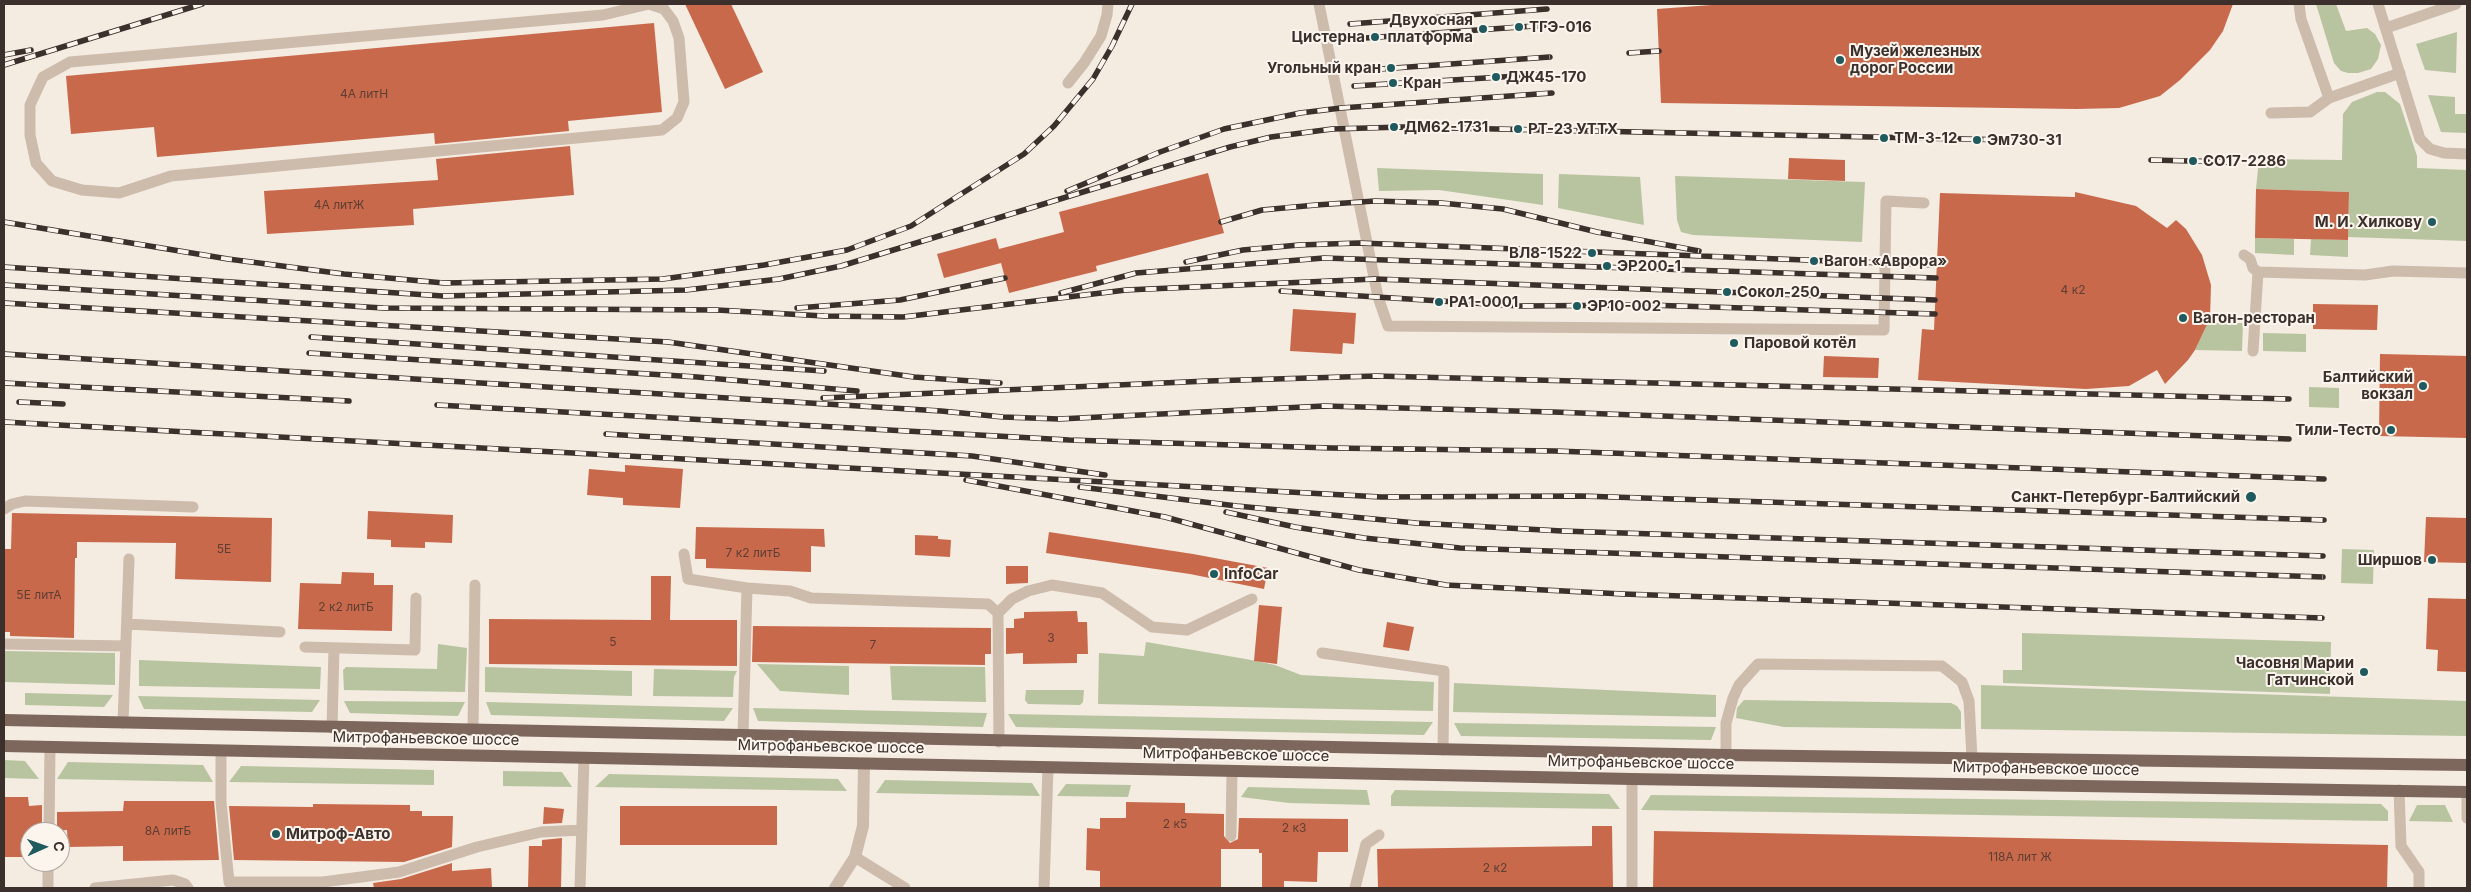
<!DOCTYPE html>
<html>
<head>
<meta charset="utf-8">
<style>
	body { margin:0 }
	#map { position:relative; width:2471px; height:892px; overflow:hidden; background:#f4ebe1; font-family:Inter,sans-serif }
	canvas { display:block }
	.frame { position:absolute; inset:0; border:5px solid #3b302b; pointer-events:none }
	.north { position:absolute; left:20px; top:822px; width:50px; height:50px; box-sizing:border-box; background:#fbf5ee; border:1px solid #aea6a0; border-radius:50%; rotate:88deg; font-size:14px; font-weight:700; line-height:20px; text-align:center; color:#3b302b }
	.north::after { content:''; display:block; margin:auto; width:18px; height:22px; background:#1f5a5e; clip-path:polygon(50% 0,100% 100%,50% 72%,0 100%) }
</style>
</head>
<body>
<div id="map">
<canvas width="2471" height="892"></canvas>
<div class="frame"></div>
<div class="north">С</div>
</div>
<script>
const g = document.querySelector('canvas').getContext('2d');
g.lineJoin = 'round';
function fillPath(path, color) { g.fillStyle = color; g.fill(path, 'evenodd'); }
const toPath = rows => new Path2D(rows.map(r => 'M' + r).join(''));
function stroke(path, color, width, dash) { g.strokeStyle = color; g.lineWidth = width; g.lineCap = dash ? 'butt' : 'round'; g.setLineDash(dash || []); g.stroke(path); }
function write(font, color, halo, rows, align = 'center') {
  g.font = font + ' Inter,sans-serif'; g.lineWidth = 4; g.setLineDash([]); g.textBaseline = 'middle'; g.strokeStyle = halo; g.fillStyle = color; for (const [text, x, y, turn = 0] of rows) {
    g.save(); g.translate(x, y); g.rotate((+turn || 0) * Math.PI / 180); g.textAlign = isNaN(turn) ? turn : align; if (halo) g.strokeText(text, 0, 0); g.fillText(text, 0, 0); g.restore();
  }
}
const green = toPath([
	[2316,4,2336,4,2346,31,2367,28,2375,34,2381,45,2378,59,2371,69,2358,73,2348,73,2341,71,2334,63],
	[2457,32,2456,73,2425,70,2416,44],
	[2377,92,2385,92,2400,104,2417,156,2417,168,2467,170,2467,241,2348,237,2349,192,2256,189,2259,159,2342,160,2343,114,2352,102],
	[2428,95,2455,97,2455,114,2467,114,2467,133,2441,132],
	[1377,168,1543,174,1543,205,1439,190,1379,191],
	[1559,174,1640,177,1644,225,1558,208],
	[1675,176,1865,182,1862,242,1693,235,1681,232,1677,220],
	[2255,238,2294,239,2294,255,2255,253],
	[2311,239,2348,240,2348,257,2310,255],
	[2207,323,2243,323,2242,351,2195,350],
	[2263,333,2306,334,2306,352,2263,351],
	[2309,387,2339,388,2339,408,2309,407],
	[2342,549,2374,550,2373,584,2341,583],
	[2022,633,2331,642,2330,694,2003,683,2003,670,2022,670],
	[1146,642,1246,659,1275,665,1301,675,1434,682,1433,711,1098,704,1099,653,1144,656],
	[438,644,467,648,465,692,344,690,343,670,346,667,437,669],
	[4,651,115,653,115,685,4,682],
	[139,660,321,667,320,689,139,686],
	[757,664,849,666,849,695,780,691],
	[890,666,985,667,986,702,892,700],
	[485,667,632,671,632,696,485,692],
	[654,669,737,671,734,677,733,697,653,696],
	[1454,683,1716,695,1716,717,1453,712],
	[1981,685,2467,701,2467,736,1981,729],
	[1026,690,1084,690,1083,702,1080,705,1028,704,1025,700],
	[25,693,26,693,113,695,104,707,25,705],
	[138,696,320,700,312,712,144,709],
	[1744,700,1951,703,1957,706,1961,712,1961,729,1784,727,1736,718,1737,708],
	[344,701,465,702,458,716,350,713],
	[486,702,733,708,724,721,491,715],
	[753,708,987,713,983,727,758,721],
	[1008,714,1433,722,1424,735,1016,727],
	[1454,723,1716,727,1711,740,1461,736],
	[4,760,25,761,39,779,4,778],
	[68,762,203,765,213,782,57,779],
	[241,766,434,770,434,785,229,782],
	[503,771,562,772,572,787,503,786],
	[609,774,838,779,847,791,595,787],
	[885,780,1032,783,1040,796,876,793],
	[1066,784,1131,785,1128,797,1057,796],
	[1248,787,1367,790,1370,805,1289,803,1241,797],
	[1395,790,1609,794,1620,809,1391,806,1391,796],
	[1651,795,2381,804,2388,811,2388,821,1641,810],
	[2417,805,2445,805,2453,822,2409,821]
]);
const building = toPath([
	[685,4,731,4,763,72,725,89],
	[1725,4,2233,4,2223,31,2210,50,2180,80,2160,96,2119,108,2076,109,1661,103,1657,9],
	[654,23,662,112,568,121,569,131,435,144,434,133,157,157,154,127,71,134,66,76],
	[570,146,574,195,413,209,414,225,267,234,264,191,438,180,436,159],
	[1789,158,1845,160,1845,181,1788,179],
	[1208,173,1224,233,1096,266,1097,271,1009,293,1001,263,944,278,937,254,996,238,999,249,1064,232,1059,212],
	[2256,189,2349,192,2348,240,2255,238],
	[2075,192,2136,206,2167,228,2176,220,2186,229,2202,255,2211,285,2210,318,2195,350,2188,360,2165,384,2157,370,2129,386,2086,389,1918,380,1922,329,1934,330,1940,193,2075,197],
	[2313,304,2378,305,2377,330,2313,329],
	[1293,309,1356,313,1354,344,1343,343,1342,354,1290,351],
	[2380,354,2467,356,2467,438,2379,436],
	[1824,356,1879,358,1878,378,1823,377],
	[625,465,683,469,680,508,623,505,623,498,587,495,589,469,625,472],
	[368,511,453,515,452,543,425,542,425,548,391,547,391,540,367,539],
	[12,513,272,518,271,582,175,579,176,543,77,542,77,558,75,558,74,638,10,636,10,632,4,632,4,549,11,549],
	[2426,517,2467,518,2467,563,2424,562],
	[696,527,824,529,825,547,811,546,811,572,706,568,706,559,695,559],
	[1049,532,1193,554,1268,568,1264,589,1190,574,1046,553],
	[915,535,938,536,938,539,951,540,950,557,915,555],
	[1006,566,1028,566,1028,583,1006,584],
	[342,572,374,573,374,585,393,585,392,631,298,629,300,583,341,584],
	[651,576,671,576,670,620,737,620,737,666,489,664,489,619,651,620],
	[2428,598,2467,599,2467,672,2437,671,2438,650,2426,649],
	[1259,605,1282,607,1277,664,1254,661],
	[1077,611,1078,622,1087,622,1088,654,1077,654,1077,663,1023,664,1023,653,1006,654,1006,628,1014,628,1014,619,1024,618,1024,612],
	[1387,622,1414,627,1409,651,1383,647],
	[753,626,991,628,991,654,985,654,985,665,752,662],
	[4,797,28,797,29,806,42,805,42,831,29,832,30,857,4,857],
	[124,801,214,801,219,860,123,861,123,846,68,847,67,830,57,831,57,812,123,811],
	[1126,802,1185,803,1185,813,1224,814,1224,836,1230,843,1238,839,1239,818,1348,819,1348,852,1318,852,1317,882,1284,881,1284,888,1262,888,1262,853,1259,853,1259,849,1221,849,1221,888,1100,888,1100,871,1086,870,1087,828,1100,829,1100,818,1126,818],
	[313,804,410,805,410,811,422,811,422,816,453,816,452,847,404,862,234,860,229,806,313,807],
	[620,806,777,806,777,845,620,845],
	[544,807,564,809,562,823,543,824],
	[1592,826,1612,826,1613,888,1378,888,1377,849,1592,846],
	[1654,831,2388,845,2387,888,1653,888],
	[562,838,561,888,528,888,529,846,542,846,542,840],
	[452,863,452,871,491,868,492,888,374,888,373,883,401,879]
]);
const service = toPath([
	[649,4,664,9,673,21,679,38,684,102,677,118,662,130,171,176,119,193,82,190,52,181,36,163,30,135,30,105,43,77,70,62,603,15,649,4],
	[1319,4,1378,297,1388,326,1884,330,1886,201,1924,203],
	[2299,4,2301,19,2329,98],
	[2378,4,2420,139,2430,149,2444,153,2467,154],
	[2386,28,2456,4],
	[1068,83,1084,63,1101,36,1107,15,1108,4],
	[2271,113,2310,112,2329,98,2400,73],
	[2244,255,2250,259,2253,268,2258,272,2365,275,2393,271,2467,273],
	[2253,351,2258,272],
	[4,509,12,504,25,501,193,507],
	[684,554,688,579,747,588,790,591,811,598,988,604,998,613],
	[127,624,280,632],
	[4,644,126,646],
	[305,647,415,650,416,598],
	[1322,653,1444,671,1443,750],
	[123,723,129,559],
	[332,728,334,648],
	[473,730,475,585],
	[743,736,747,588],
	[999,742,998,613,1012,599,1028,591,1052,585,1102,593,1152,627,1187,630,1252,599],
	[221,751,221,802,229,882,323,882,399,872,477,847,541,832,582,830],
	[1726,755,1726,723,1733,698,1739,685,1758,664,1942,666,1962,682,1969,701,1972,758],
	[1632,779,1632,888],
	[2399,790,2401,846,2419,872,2419,888],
	[2467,792,2467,818],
	[49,832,50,747],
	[1231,836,1232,772],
	[855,857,905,888],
	[48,888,48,862],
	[95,888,173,880,185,884,188,888],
	[580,888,584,758],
	[1044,888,1048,768],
	[1355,888,1366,844,1379,835]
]);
const minor = toPath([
	[835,888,855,857,863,826,864,764]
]);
const primary = toPath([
	[4,720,1726,755,2467,765],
	[4,746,1632,779,2467,792]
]);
const rail = toPath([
	[1350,24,1547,9],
	[1351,39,1548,25],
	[1629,53,1659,51],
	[4,55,31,50],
	[4,65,202,4],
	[1352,71,1550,57],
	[1354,86,1551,74],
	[2151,160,2229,162],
	[1067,191,1160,152,1224,129,1300,113,1341,108,1552,93],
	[4,222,228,259,344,274,444,283,663,279,764,265,847,250,911,226,1024,154,1054,126,1093,79,1112,46,1132,4],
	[1221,222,1262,210,1316,205,1375,201,1441,203,1503,209,1597,232,1699,251],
	[1186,262,1243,250,1299,245,1359,243,1937,265],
	[4,267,443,296,686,290,779,279,841,266,1230,147,1271,137,1332,129,1403,127,2012,140],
	[4,285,383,308,717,310,824,316,903,317,1126,290,1375,279,1935,300],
	[1281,291,1520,306,1647,305,1935,314],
	[1061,293,1136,273,1324,258,1936,278],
	[4,303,668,342,914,377,1000,383],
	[797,308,900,300,1005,278],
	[311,337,824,371],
	[309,353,697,377,857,391],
	[4,354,941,411,1003,417,1059,419,1324,406,1553,412,2289,439],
	[4,383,349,401],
	[823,398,1208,381,1376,376,2289,399],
	[19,402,63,404],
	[437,405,1069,440,1331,448,1555,451,2324,479],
	[4,422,1381,497,1581,496,2324,520],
	[606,434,972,456,1105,475],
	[966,480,1165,517,1359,570,1446,585,1623,594,2322,618],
	[1080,487,1237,506,1416,523,1562,531,2323,556],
	[1226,512,1295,527,1364,538,1460,548,2323,577]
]);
const markers = [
	[1519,27,5,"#1f5a5e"],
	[1483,29,5,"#1f5a5e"],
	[1375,37,5,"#1f5a5e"],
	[1840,60,5,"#1f5a5e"],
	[1391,68,5,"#1f5a5e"],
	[1496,77,5,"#1f5a5e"],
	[1393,83,5,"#1f5a5e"],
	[1394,127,5,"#1f5a5e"],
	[1518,129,5,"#1f5a5e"],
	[1884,138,5,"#1f5a5e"],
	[1977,140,5,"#1f5a5e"],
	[2193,161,5,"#1f5a5e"],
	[2432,222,5,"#1f5a5e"],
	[1592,253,5,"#1f5a5e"],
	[1814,261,5,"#1f5a5e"],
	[1607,266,5,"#1f5a5e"],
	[1727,292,5,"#1f5a5e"],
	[1439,302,5,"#1f5a5e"],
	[1577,306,5,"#1f5a5e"],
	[2183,318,5,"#1f5a5e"],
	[1734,343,5,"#1f5a5e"],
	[2423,386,5,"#1f5a5e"],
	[2391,430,5,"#1f5a5e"],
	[2251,497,6,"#1f5a5e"],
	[2432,560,5,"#1f5a5e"],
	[1214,574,5,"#1f5a5e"],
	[2364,672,5,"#1f5a5e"],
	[276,834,5,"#1f5a5e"]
];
const numberNames = [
	["4А литН",364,94],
	["4А литЖ",339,205],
	["4 к2",2073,290],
	["5Е",224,549],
	["7 к2 литБ",753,553],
	["5Е литА",39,595],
	["2 к2 литБ",346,607],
	["3",1051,638],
	["5",613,642],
	["7",873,645],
	["2 к5",1175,824],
	["2 к3",1294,828],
	["8А литБ",168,831],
	["118А лит Ж",2020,857],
	["2 к2",1495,868]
];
const poiNames = [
	["Двухосная",1473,20,"right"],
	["платформа",1473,37,"right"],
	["ТГЭ-016",1529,27],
	["Цистерна",1365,37,"right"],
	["Музей железных",1850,51],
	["дорог России",1850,68],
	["Угольный кран",1381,68,"right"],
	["ДЖ45-170",1506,77],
	["Кран",1403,83],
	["ДМ62-1731",1404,127],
	["РТ-23 УТТХ",1528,129],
	["ТМ-3-12",1894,138],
	["Эм730-31",1987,140],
	["СО17-2286",2203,161],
	["М. И. Хилкову",2422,222,"right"],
	["ВЛ8-1522",1582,253,"right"],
	["Вагон «Аврора»",1824,261],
	["ЭР200-1",1617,266],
	["Сокол-250",1737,292],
	["РА1-0001",1449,302],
	["ЭР10-002",1587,306],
	["Вагон-ресторан",2193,318],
	["Паровой котёл",1744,343],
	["Балтийский",2413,377,"right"],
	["вокзал",2413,394,"right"],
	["Тили-Тесто",2381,430,"right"],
	["Санкт-Петербург-Балтийский",2240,497,"right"],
	["Ширшов",2422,560,"right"],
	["InfoCar",1224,574],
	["Часовня Марии",2354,663,"right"],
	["Гатчинской",2354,680,"right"],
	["Митроф-Авто",286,834]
];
const streetNames = [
	["Митрофаньевское шоссе",426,739,1],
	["Митрофаньевское шоссе",831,747,1],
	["Митрофаньевское шоссе",1236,755,1],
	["Митрофаньевское шоссе",1641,763,1],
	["Митрофаньевское шоссе",2046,769,1]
];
fillPath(green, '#b8c4a0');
fillPath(building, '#c8694b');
stroke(service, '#cdbbac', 11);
stroke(minor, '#cdbbac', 12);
stroke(primary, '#7d675c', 12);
stroke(rail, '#3b302b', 5.5);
stroke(rail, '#fbf5ee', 4, [11]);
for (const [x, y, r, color] of markers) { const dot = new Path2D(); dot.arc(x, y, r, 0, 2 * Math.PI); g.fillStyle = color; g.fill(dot); stroke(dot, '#fbf5ee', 2); }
write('12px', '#5e3e33', null, numberNames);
write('bold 15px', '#3b302b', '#fbf5ee', poiNames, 'left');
write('15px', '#3b302b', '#fbf5ee', streetNames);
</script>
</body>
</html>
